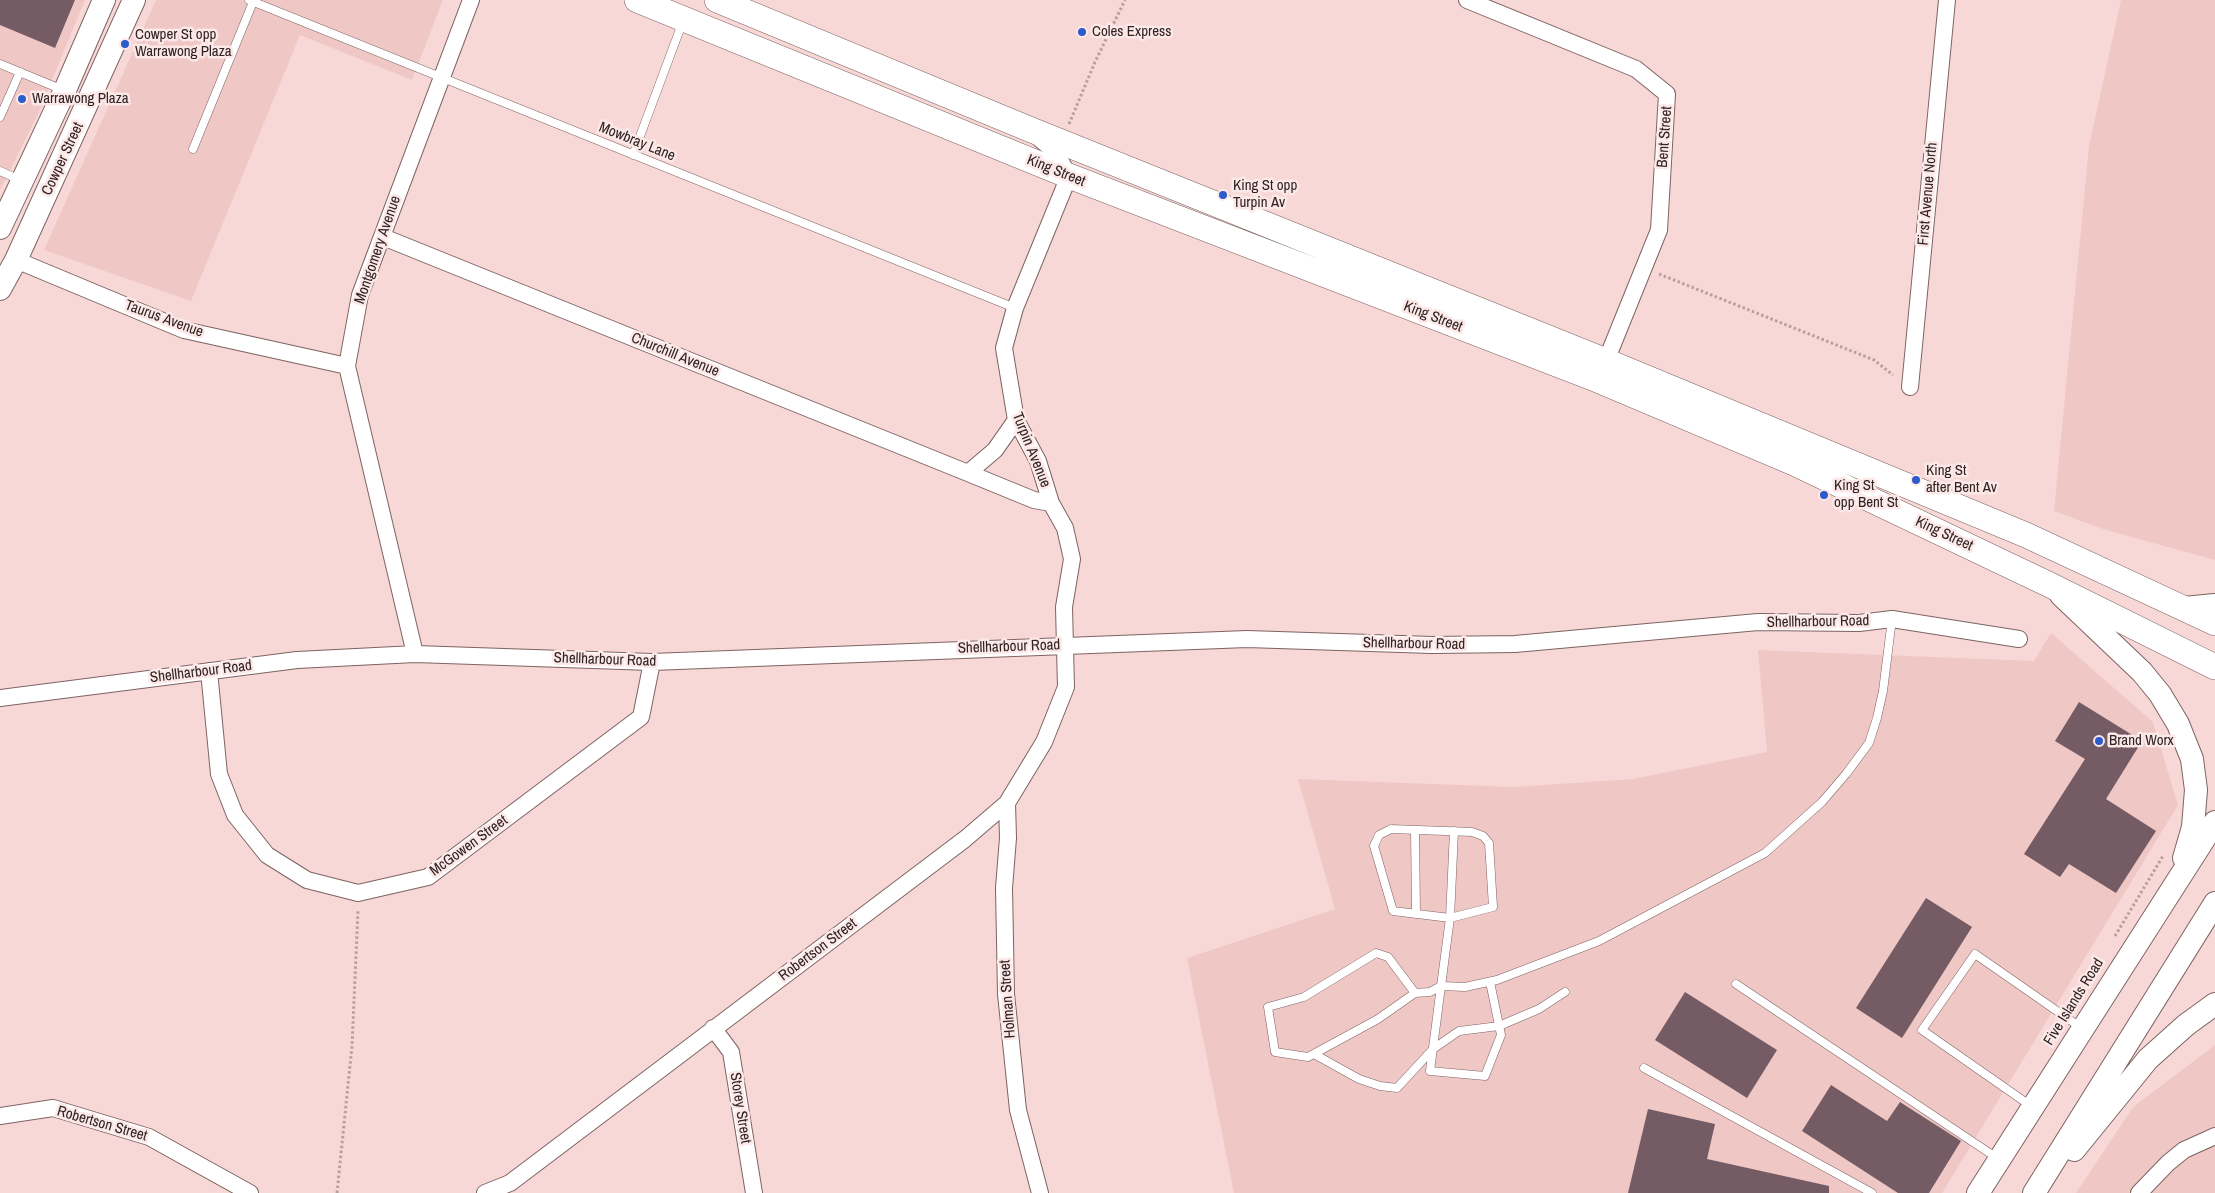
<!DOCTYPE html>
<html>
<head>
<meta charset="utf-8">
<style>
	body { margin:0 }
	canvas { display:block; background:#f7d8d6 }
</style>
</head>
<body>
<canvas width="2215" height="1193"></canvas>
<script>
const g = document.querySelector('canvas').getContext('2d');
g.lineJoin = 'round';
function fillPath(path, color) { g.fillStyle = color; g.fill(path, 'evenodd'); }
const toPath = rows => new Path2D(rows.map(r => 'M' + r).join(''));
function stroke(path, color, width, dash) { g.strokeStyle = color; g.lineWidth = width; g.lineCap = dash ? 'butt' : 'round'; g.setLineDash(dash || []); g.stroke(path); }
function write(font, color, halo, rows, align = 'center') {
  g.font = font + ' "Archivo Narrow",sans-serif'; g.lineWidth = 5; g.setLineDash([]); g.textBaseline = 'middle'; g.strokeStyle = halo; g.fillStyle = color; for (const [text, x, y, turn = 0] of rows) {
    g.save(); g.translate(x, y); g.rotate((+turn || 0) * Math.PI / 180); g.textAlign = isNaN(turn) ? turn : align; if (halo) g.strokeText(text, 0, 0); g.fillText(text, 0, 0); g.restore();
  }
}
const built = toPath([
	[0,0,85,0,38,114,0,190],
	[156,0,443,0,412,80,300,35,191,301,44,250],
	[2121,0,2215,0,2215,560,2106,530,2054,511,2089,146],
	[2051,633,2153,722,2178,805,1942,1193,1234,1193,1187,958,1335,909,1298,779,1515,787,1633,779,1767,752,1758,650,2034,661],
	[2215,1045,2215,1193,2076,1193,2133,1107]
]);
const building = toPath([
	[0,0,75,0,55,48,0,25],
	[2079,702,2142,741,2106,799,2156,831,2116,893,2069,864,2060,877,2024,854,2085,759,2055,741],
	[1926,898,1972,927,1902,1038,1856,1008],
	[1685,992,1777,1050,1747,1098,1655,1040],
	[1831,1085,1887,1121,1900,1102,1961,1141,1929,1193,1898,1193,1802,1131],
	[1648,1109,1715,1124,1707,1159,1829,1186,1829,1193,1628,1193]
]);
const path = toPath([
	[1069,124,1095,62,1125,0],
	[1659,274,1874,360,1893,375],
	[2115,936,2163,856],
	[337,1193,352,1046,358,910]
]);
const service = toPath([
	[249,0,1015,308],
	[0,64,63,90],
	[0,117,20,72],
	[193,149,253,2],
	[633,155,683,21],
	[0,171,20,180],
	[1391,829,1472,832,1483,836,1489,843,1493,907,1450,918,1393,911,1374,846,1379,835,1391,829],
	[1415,830,1416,914],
	[1454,831,1450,918,1441,986,1465,987,1497,980,1599,941,1765,853,1822,802,1846,774,1869,743,1877,718,1883,691,1892,619],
	[1736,984,1997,1158],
	[1441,986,1430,1071,1485,1076,1501,1035,1490,982],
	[1415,993,1388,957,1376,953,1304,997,1268,1007,1275,1052,1308,1057,1378,1019,1415,993,1430,992,1441,986],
	[1314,1054,1359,1079,1380,1086,1397,1088,1433,1049,1459,1031,1499,1026,1539,1009,1565,992],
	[1644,1068,1872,1193],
	[2031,1106,1922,1030,1975,954,2080,1027]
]);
const minor = toPath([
	[1467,0,1636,69,1667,94,1659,230,1606,361],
	[383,237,968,473,1034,500,1051,503],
	[16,260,184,330,347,366],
	[1910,387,1947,0],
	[968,473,995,450,1016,420],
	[415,654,347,366,360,295,471,0],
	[209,671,219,774,235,815,267,855,307,880,358,893,428,877,641,717,652,662],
	[0,698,297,660,415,654,652,662,1247,639,1432,645,1515,644,1758,622,1859,623,1892,619,2019,639],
	[1007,803,1008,838,1004,888,1006,994,1018,1110,1040,1193],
	[713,1028,731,1052,754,1193],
	[0,1116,53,1108,149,1137,250,1193],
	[485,1193,510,1183,965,839,1007,803,1044,742,1066,687,1064,607,1072,559,1065,528,1051,503,1038,461,1016,420,1004,348,1015,308,1069,176,1056,153,1040,139],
	[2139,1193,2168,1163,2184,1150,2215,1136]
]);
const secondary = toPath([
	[0,228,65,90,104,0],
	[0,289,16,260,134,0],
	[2061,595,2142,672,2160,694,2178,724,2192,759,2196,790,2193,827,2184,858],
	[2184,608,2215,605],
	[2074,1150,2148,1059,2186,1025,2215,1004],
	[1978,1193,2215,822],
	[2034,1193,2215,903]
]);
const primary = toPath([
	[637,0,1069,176,1593,378,1794,463,2050,585,2215,667],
	[717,0,1029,129,1606,361,2026,535,2215,623]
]);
const markers = [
	[1082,32,5,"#2c5bca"],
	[125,44,5,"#2c5bca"],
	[22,99,5,"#2c5bca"],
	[1223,195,5,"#2c5bca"],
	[1916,480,5,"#2c5bca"],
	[1824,495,5,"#2c5bca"],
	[2099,741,5,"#2c5bca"]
];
const poiNames = [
	["Coles Express",1092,32],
	["Cowper St opp",135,35],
	["Warrawong Plaza",135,52],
	["Warrawong Plaza",32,99],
	["King St opp",1233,186],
	["Turpin Av",1233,203],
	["King St",1926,471],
	["after Bent Av",1926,488],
	["King St",1834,486],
	["opp Bent St",1834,503],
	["Brand Worx",2109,741]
];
const streetNames = [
	["Bent Street",1665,137,-86],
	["Mowbray Lane",637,142,22],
	["Cowper Street",63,159,-65],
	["King Street",1056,171,22],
	["First Avenue North",1928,194,-85],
	["Montgomery Avenue",378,250,-71],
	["King Street",1433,317,21],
	["Taurus Avenue",164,319,20],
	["Churchill Avenue",675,355,22],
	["Turpin Avenue",1031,450,68],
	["King Street",1944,534,25],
	["Shellharbour Road",1818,622,-1],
	["Shellharbour Road",1414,644,1],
	["Shellharbour Road",1009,647,-2],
	["Shellharbour Road",605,660,2],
	["Shellharbour Road",201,672,-7],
	["McGowen Street",469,846,-36],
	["Robertson Street",818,950,-37],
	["Holman Street",1008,999,-94],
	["Five Islands Road",2074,1002,-58],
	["Storey Street",740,1108,81],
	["Robertson Street",102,1124,16]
];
fillPath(built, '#efc8c6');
fillPath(building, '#755b63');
stroke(service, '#7e6362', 9);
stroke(minor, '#7e6362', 18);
stroke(secondary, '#7e6362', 24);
stroke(primary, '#7e6362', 26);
stroke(path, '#b89f9d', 3, [2.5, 2.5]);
stroke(service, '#fff', 8);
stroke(minor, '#fff', 16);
stroke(secondary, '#fff', 22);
stroke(primary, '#fff', 25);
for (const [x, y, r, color] of markers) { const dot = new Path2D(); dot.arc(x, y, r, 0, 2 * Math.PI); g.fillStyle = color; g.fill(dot); stroke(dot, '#fce8e7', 2); }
write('15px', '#2f2323', '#fce8e7', poiNames, 'left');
write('15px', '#2f2323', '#fce8e7', streetNames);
</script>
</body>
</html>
